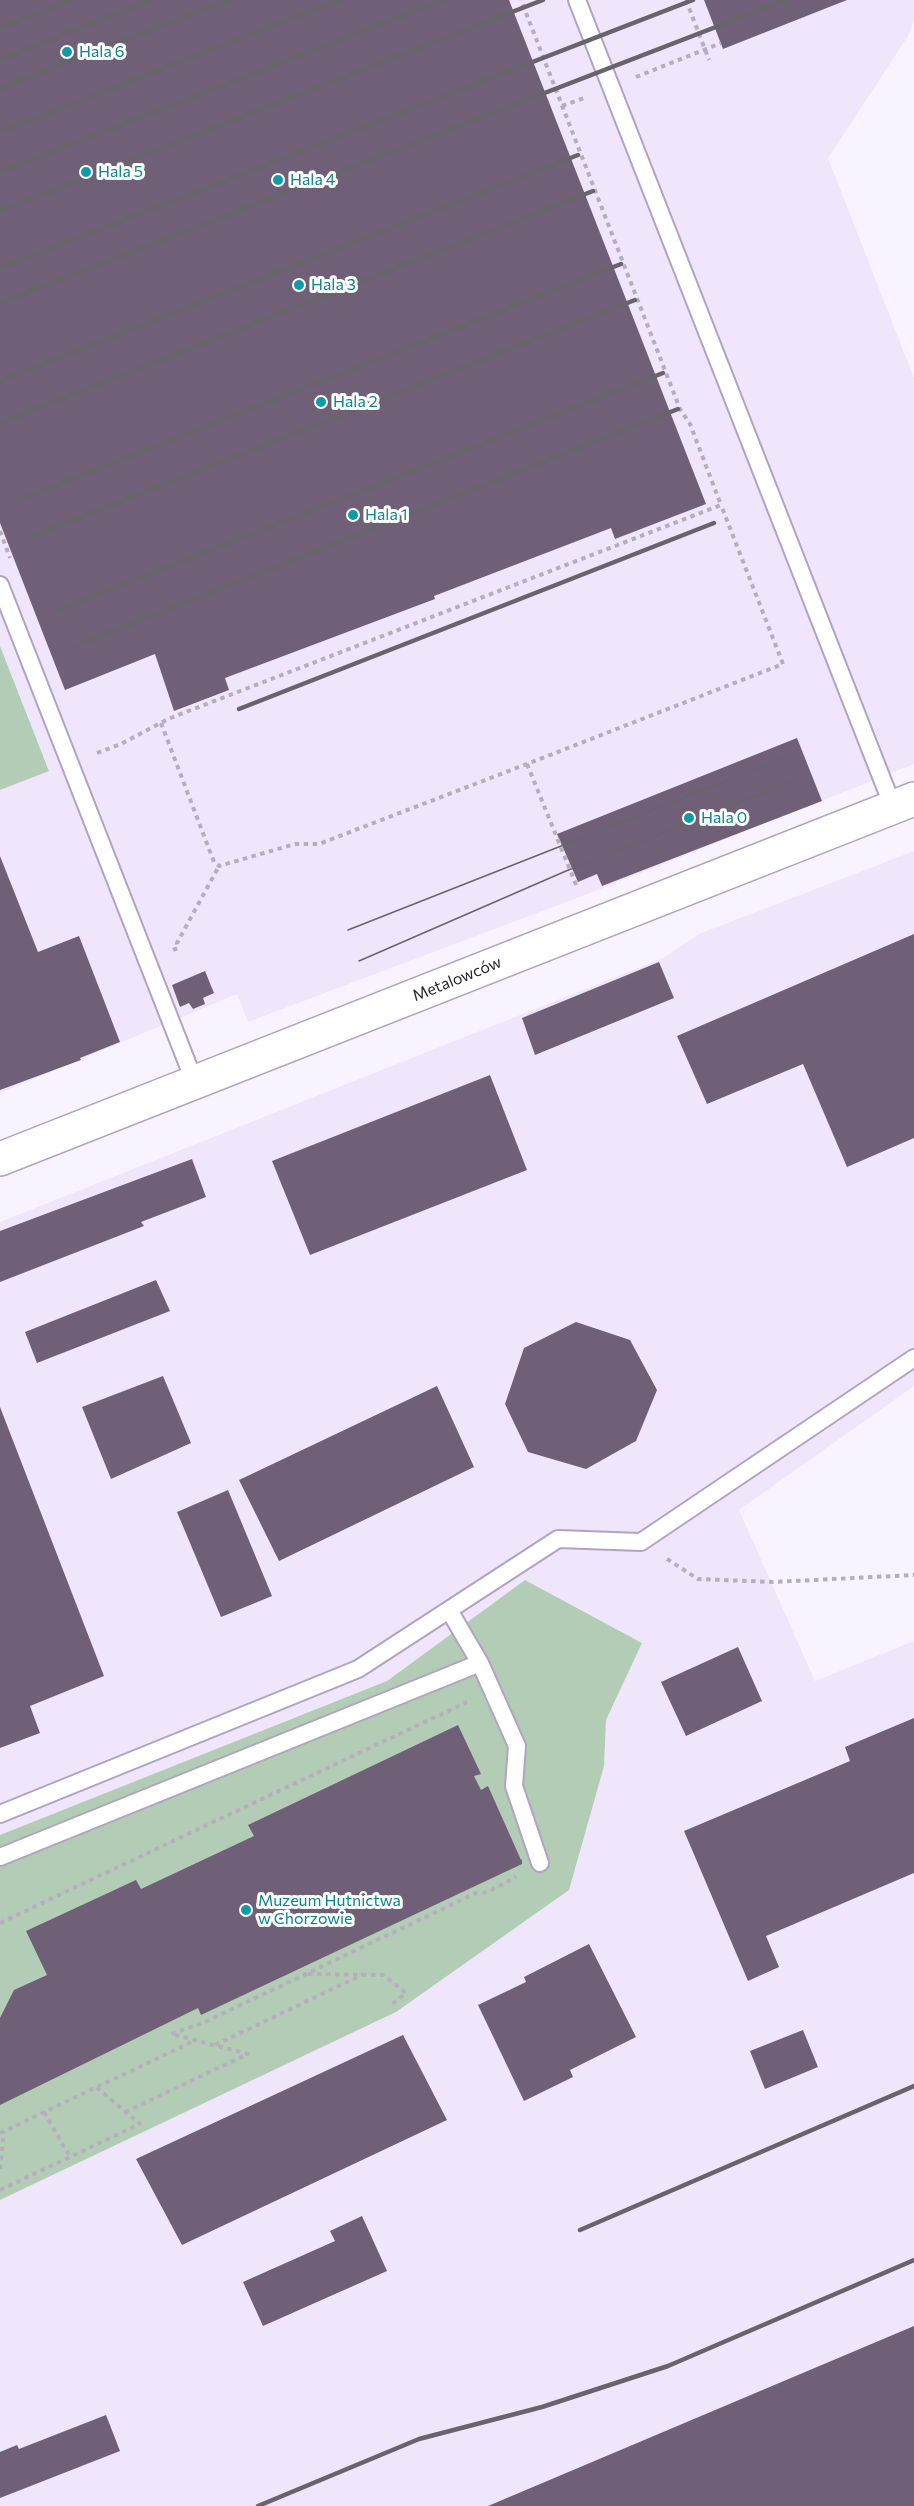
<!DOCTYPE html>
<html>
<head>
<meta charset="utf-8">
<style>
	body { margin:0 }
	canvas { display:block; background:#f9f3ff }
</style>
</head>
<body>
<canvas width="914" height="2506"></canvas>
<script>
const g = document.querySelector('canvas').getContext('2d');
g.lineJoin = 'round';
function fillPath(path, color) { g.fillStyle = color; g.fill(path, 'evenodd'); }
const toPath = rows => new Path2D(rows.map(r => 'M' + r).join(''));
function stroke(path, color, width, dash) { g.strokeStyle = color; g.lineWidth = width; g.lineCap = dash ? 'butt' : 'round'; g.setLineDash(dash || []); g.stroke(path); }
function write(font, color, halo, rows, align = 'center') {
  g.font = font + ' Commissioner,sans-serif'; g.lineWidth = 6; g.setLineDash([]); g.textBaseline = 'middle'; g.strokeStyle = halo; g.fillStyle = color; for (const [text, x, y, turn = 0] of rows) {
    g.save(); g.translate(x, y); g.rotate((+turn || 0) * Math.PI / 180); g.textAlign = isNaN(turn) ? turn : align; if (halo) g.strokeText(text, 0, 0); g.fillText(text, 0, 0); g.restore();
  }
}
const built = toPath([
	[0,0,914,0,914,21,908,36,828,158,914,378,914,764,598,890,248,1022,237,994,0,1093,0,790,49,770,0,646],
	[914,851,914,1386,739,1510,815,1681,914,1641,914,2506,0,2506,0,2200,396,2012,604,1766,606,1720,642,1643,525,1580,387,1681,0,1835,0,1222,663,958,699,934]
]);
const green = toPath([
	[0,646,49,771,0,790],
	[525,1580,642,1643,606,1720,604,1766,569,1890,396,2012,0,2200,0,1835,387,1681]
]);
const building = toPath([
	[0,0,509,0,706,504,615,539,611,528,434,596,435,599,225,678,229,690,174,711,155,654,65,690,0,523],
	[704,0,847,0,723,49],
	[797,738,822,801,602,886,597,874,578,882,557,834],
	[0,856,38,952,79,936,120,1042,80,1058,81,1060,0,1090],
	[914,934,914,1138,847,1167,803,1064,707,1104,677,1036],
	[659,962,674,998,535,1055,522,1018],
	[205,971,214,993,203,998,205,1004,193,1009,189,1003,180,1007,172,985],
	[490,1075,527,1170,310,1255,272,1161],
	[192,1159,206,1197,141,1222,144,1226,0,1282,0,1231],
	[156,1280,170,1311,37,1363,25,1332],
	[576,1322,630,1340,657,1390,636,1441,586,1469,528,1452,505,1404,524,1348],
	[163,1376,191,1443,111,1479,82,1407],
	[437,1386,474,1467,279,1561,239,1480],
	[0,1407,104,1676,30,1706,40,1733,0,1748],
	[228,1490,272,1596,221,1617,177,1512],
	[738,1647,762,1701,686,1736,661,1682],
	[914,1718,914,1873,766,1936,779,1967,748,1981,684,1831,850,1761,845,1747],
	[458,1725,481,1774,474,1776,481,1790,488,1786,521,1860,522,1859,522,1864,201,2015,198,2008,0,2105,0,2018,14,1990,47,1975,26,1931,136,1880,141,1889,254,1836,248,1825],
	[589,1944,636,2037,570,2070,573,2077,524,2101,478,2005,526,1982,524,1977],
	[803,2030,818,2067,765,2089,750,2051],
	[403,2035,447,2120,182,2245,136,2159],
	[362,2216,387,2271,263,2326,243,2282,335,2241,330,2231],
	[914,2326,914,2506,488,2506],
	[106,2415,120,2451,0,2498,0,2452,17,2445,19,2449]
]);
const path = toPath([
	[686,0,709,60],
	[636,77,721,43],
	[562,106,584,98],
	[0,531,10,558],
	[161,723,214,862,219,866,295,844,319,844,527,764,783,664,721,505],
	[97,753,121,744,168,719,721,505,690,424,680,409,521,0],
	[527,764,577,887],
	[173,950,178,948,177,943,219,866],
	[667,1559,698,1579,773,1582,914,1575],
	[0,1923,467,1702],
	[308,1974,383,1975,406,1993,391,2005],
	[215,2045,364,1974],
	[44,2112,70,2157],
	[125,2112,248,2054,171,2034,205,2022,476,1893,488,1892,516,1877],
	[0,2133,194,2041],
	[0,2169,4,2131],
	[0,2190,140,2124,96,2087]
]);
const lane = toPath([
	[577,0,893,807],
	[0,585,195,1083],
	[449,1610,480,1663,517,1746,514,1786,540,1863],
	[0,1814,358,1669,558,1539,641,1542,914,1358],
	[0,1857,480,1663]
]);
const street = toPath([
	[0,1159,914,799]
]);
const tram = toPath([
	[348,930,787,757],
	[359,961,566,871,796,780]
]);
const rail = toPath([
	[0,28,73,0],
	[0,60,152,0],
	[0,89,229,0],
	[0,132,340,0],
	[0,172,444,0],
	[0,211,543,0],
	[0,268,693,0],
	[0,303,786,0],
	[0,381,578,155],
	[0,423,593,191],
	[19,500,621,264],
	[33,536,635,300],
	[61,609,663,373],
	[75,646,678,409],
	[239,709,714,523],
	[580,2230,914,2086],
	[258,2506,419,2439,542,2407,668,2366,914,2260]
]);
const markers = [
	[67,52,6,"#0f9aa8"],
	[86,172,6,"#0f9aa8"],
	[278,180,6,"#0f9aa8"],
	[299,285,6,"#0f9aa8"],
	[321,402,6,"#0f9aa8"],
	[353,515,6,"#0f9aa8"],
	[689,818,6,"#0f9aa8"],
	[246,1910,6,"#0f9aa8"]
];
const cultureNames = [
	["Hala 6",79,52],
	["Hala 5",98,172],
	["Hala 4",290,180],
	["Hala 3",311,285],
	["Hala 2",333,402],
	["Hala 1",365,515],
	["Hala 0",701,818],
	["Muzeum Hutnictwa",258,1901],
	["w Chorzowie",258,1919]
];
const streetNames = [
	["Metalowców",457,979,-22]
];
fillPath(built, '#f0e6fc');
fillPath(green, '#b3ccb6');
fillPath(building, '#6f6077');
stroke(lane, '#b1a4bf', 20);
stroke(street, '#b1a4bf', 36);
stroke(path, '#b5afbb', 4, [4.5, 4.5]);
stroke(lane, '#fff', 16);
stroke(street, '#fff', 33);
stroke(tram, '#68636d', 1.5);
stroke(rail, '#68636d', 4.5);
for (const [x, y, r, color] of markers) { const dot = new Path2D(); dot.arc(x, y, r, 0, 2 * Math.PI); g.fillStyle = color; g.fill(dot); stroke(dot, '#fff', 2); }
write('16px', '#0d838f', '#fff', cultureNames, 'left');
write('16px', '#27222c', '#fff', streetNames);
</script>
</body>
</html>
